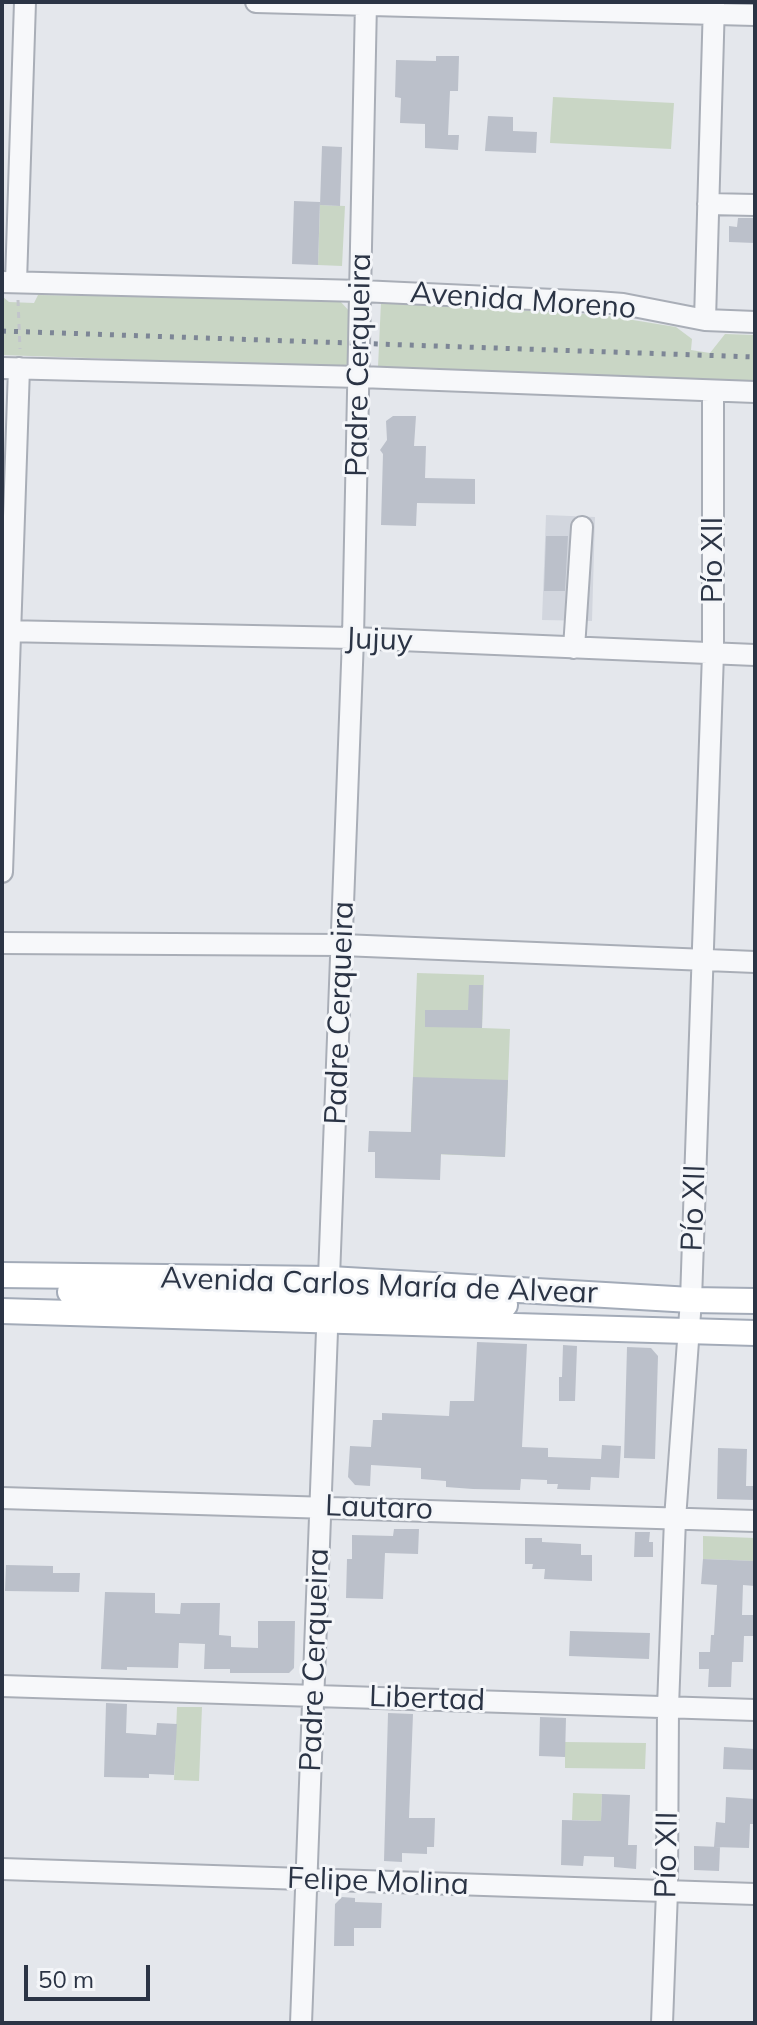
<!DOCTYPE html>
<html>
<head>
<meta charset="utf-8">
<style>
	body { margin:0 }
	#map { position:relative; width:757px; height:2025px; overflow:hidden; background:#e4e7ec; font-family:Mulish,sans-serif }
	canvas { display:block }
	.frame { position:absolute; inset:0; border:4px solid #2b3445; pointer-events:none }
	.scale { position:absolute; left:24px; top:1965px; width:126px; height:36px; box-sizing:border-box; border:4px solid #2b3445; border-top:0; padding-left:10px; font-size:24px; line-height:28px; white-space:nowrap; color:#2b3445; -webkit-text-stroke:6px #f4f6f9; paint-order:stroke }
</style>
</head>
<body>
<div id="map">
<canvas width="757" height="2025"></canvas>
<div class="frame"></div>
<div class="scale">50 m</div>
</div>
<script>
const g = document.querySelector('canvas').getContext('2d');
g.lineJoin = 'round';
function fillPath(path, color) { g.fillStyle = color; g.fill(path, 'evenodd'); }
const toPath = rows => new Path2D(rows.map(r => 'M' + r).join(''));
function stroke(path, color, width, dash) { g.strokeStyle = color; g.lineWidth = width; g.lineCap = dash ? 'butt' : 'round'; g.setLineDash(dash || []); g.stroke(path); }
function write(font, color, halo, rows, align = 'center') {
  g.font = font + ' Mulish,sans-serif'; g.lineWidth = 6; g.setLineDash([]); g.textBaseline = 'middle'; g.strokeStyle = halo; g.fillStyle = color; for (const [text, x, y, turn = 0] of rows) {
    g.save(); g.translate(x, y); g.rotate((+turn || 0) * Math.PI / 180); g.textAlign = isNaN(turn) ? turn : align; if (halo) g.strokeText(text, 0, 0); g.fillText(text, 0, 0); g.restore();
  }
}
const built = toPath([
	[546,515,595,517,592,621,542,620]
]);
const green = toPath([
	[553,97,674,103,671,149,550,143],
	[320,205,345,206,342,266,318,265],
	[38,295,339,300,352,314,353,358,344,367,2,355,2,296,9,302,34,303],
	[381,302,602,315,676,327,692,339,691,350,710,353,725,334,755,335,755,382,378,367],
	[417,973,484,975,482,1028,510,1029,505,1157,410,1153],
	[703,1536,755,1538,755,1561,703,1559],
	[177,1707,202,1707,199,1781,174,1780],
	[565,1742,646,1743,645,1769,565,1768],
	[573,1793,602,1794,601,1821,572,1820]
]);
const building = toPath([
	[436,56,459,56,458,91,450,91,448,135,459,135,458,150,425,148,425,124,400,123,401,98,395,97,396,60,436,61],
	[488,116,513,117,513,131,537,132,536,153,485,151],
	[322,146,342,147,340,206,320,205],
	[294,201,320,202,318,265,292,264],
	[738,218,755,218,755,243,729,242,729,226,737,227],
	[393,416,416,416,414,446,426,446,425,478,475,479,475,504,417,503,416,526,381,525,383,454,380,450,387,440,386,421],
	[546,536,568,536,565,591,544,591],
	[469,985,483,985,482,1028,425,1027,425,1010,468,1010],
	[413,1077,508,1080,505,1157,441,1154,440,1180,375,1178,375,1152,368,1152,369,1131,411,1132],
	[477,1342,527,1344,522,1447,548,1448,548,1457,601,1459,602,1445,621,1446,619,1478,591,1477,590,1490,557,1489,558,1484,547,1484,547,1480,521,1479,520,1490,473,1489,446,1487,446,1481,421,1479,421,1468,371,1465,370,1486,355,1485,348,1477,350,1446,371,1447,373,1420,382,1420,382,1413,449,1416,450,1401,474,1401],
	[563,1345,577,1346,575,1401,559,1401,559,1377,562,1377],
	[627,1347,651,1348,658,1356,655,1459,624,1458],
	[718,1448,747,1449,746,1486,755,1486,755,1500,717,1499],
	[394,1529,419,1529,418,1554,385,1553,383,1599,346,1598,347,1559,352,1559,352,1535,393,1536],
	[635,1532,650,1532,649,1542,653,1542,653,1557,634,1557],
	[525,1538,542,1538,542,1542,581,1544,581,1555,592,1555,592,1581,544,1579,545,1569,532,1569,533,1564,525,1564],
	[703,1559,755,1561,755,1586,743,1585,742,1615,755,1615,755,1636,744,1636,743,1662,732,1662,731,1687,708,1687,709,1669,699,1669,699,1652,710,1652,711,1635,714,1635,717,1585,701,1584],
	[6,1565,53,1566,53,1573,80,1573,79,1592,5,1591],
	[105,1592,155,1593,155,1613,180,1614,181,1603,220,1603,219,1635,231,1636,231,1647,258,1648,258,1621,295,1621,294,1668,289,1673,230,1673,230,1669,204,1669,205,1644,179,1643,178,1668,127,1667,127,1670,101,1669],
	[570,1631,650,1633,649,1659,569,1656],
	[106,1703,127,1704,126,1733,156,1735,157,1723,177,1724,174,1775,149,1774,149,1778,104,1777],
	[388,1713,413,1714,409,1818,435,1818,434,1847,427,1847,427,1854,402,1853,402,1862,384,1861],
	[540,1717,566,1718,565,1757,539,1756],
	[724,1747,755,1749,755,1770,723,1769],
	[602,1794,630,1795,628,1845,637,1845,636,1869,614,1867,614,1857,584,1856,583,1866,561,1865,562,1820,601,1821],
	[726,1797,755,1799,755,1824,750,1824,749,1848,714,1847,716,1822,725,1823],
	[694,1846,720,1847,719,1871,694,1870],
	[342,1897,355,1898,355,1902,382,1903,381,1928,354,1928,354,1946,334,1946,335,1904]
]);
const path = toPath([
	[18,300,20,349]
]);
const minor = toPath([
	[256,2,755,15],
	[708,204,755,205],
	[2,282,361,291,597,302,623,304,705,320,755,322],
	[16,282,25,2],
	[705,320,714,2],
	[2,368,360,377,755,392],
	[2,631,353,638,755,655],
	[574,648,582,527],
	[2,872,19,368],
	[2,943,342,945,755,962],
	[2,1498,755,1521],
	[2,1686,755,1710],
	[2,1869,755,1894],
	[301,2023,353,638,366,2],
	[662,2023,667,1891,668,1707,675,1519,691,1300,713,653,713,392]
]);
const major = toPath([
	[2,1275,330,1279,691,1300,755,1301],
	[70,1292,505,1305],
	[2,1311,755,1333]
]);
const rail = toPath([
	[2,331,755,357]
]);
const streetNames = [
	["Avenida Moreno",523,301,4],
	["Padre Cerqueira",359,365,-89],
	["Pío XII",713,560,-90],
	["Jujuy",379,640,2],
	["Padre Cerqueira",340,1013,-88],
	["Pío XII",694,1208,-88],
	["Avenida Carlos María de Alvear",379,1286,2],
	["Lautaro",379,1508,2],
	["Padre Cerqueira",315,1660,-88],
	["Libertad",427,1699,2],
	["Pío XII",667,1855,-89],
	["Felipe Molina",378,1882,2]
];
fillPath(built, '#d2d6de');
fillPath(green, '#c9d6c5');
fillPath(building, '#bbc0ca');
stroke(minor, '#a9aeb7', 24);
stroke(major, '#a3abb8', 28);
stroke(path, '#c2c5cb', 3, [6, 6]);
stroke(minor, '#f7f8fa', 20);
stroke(major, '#fff', 24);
stroke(rail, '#7d8696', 5, [4, 8]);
write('30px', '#2b3445', '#f4f6f9', streetNames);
</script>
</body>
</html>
